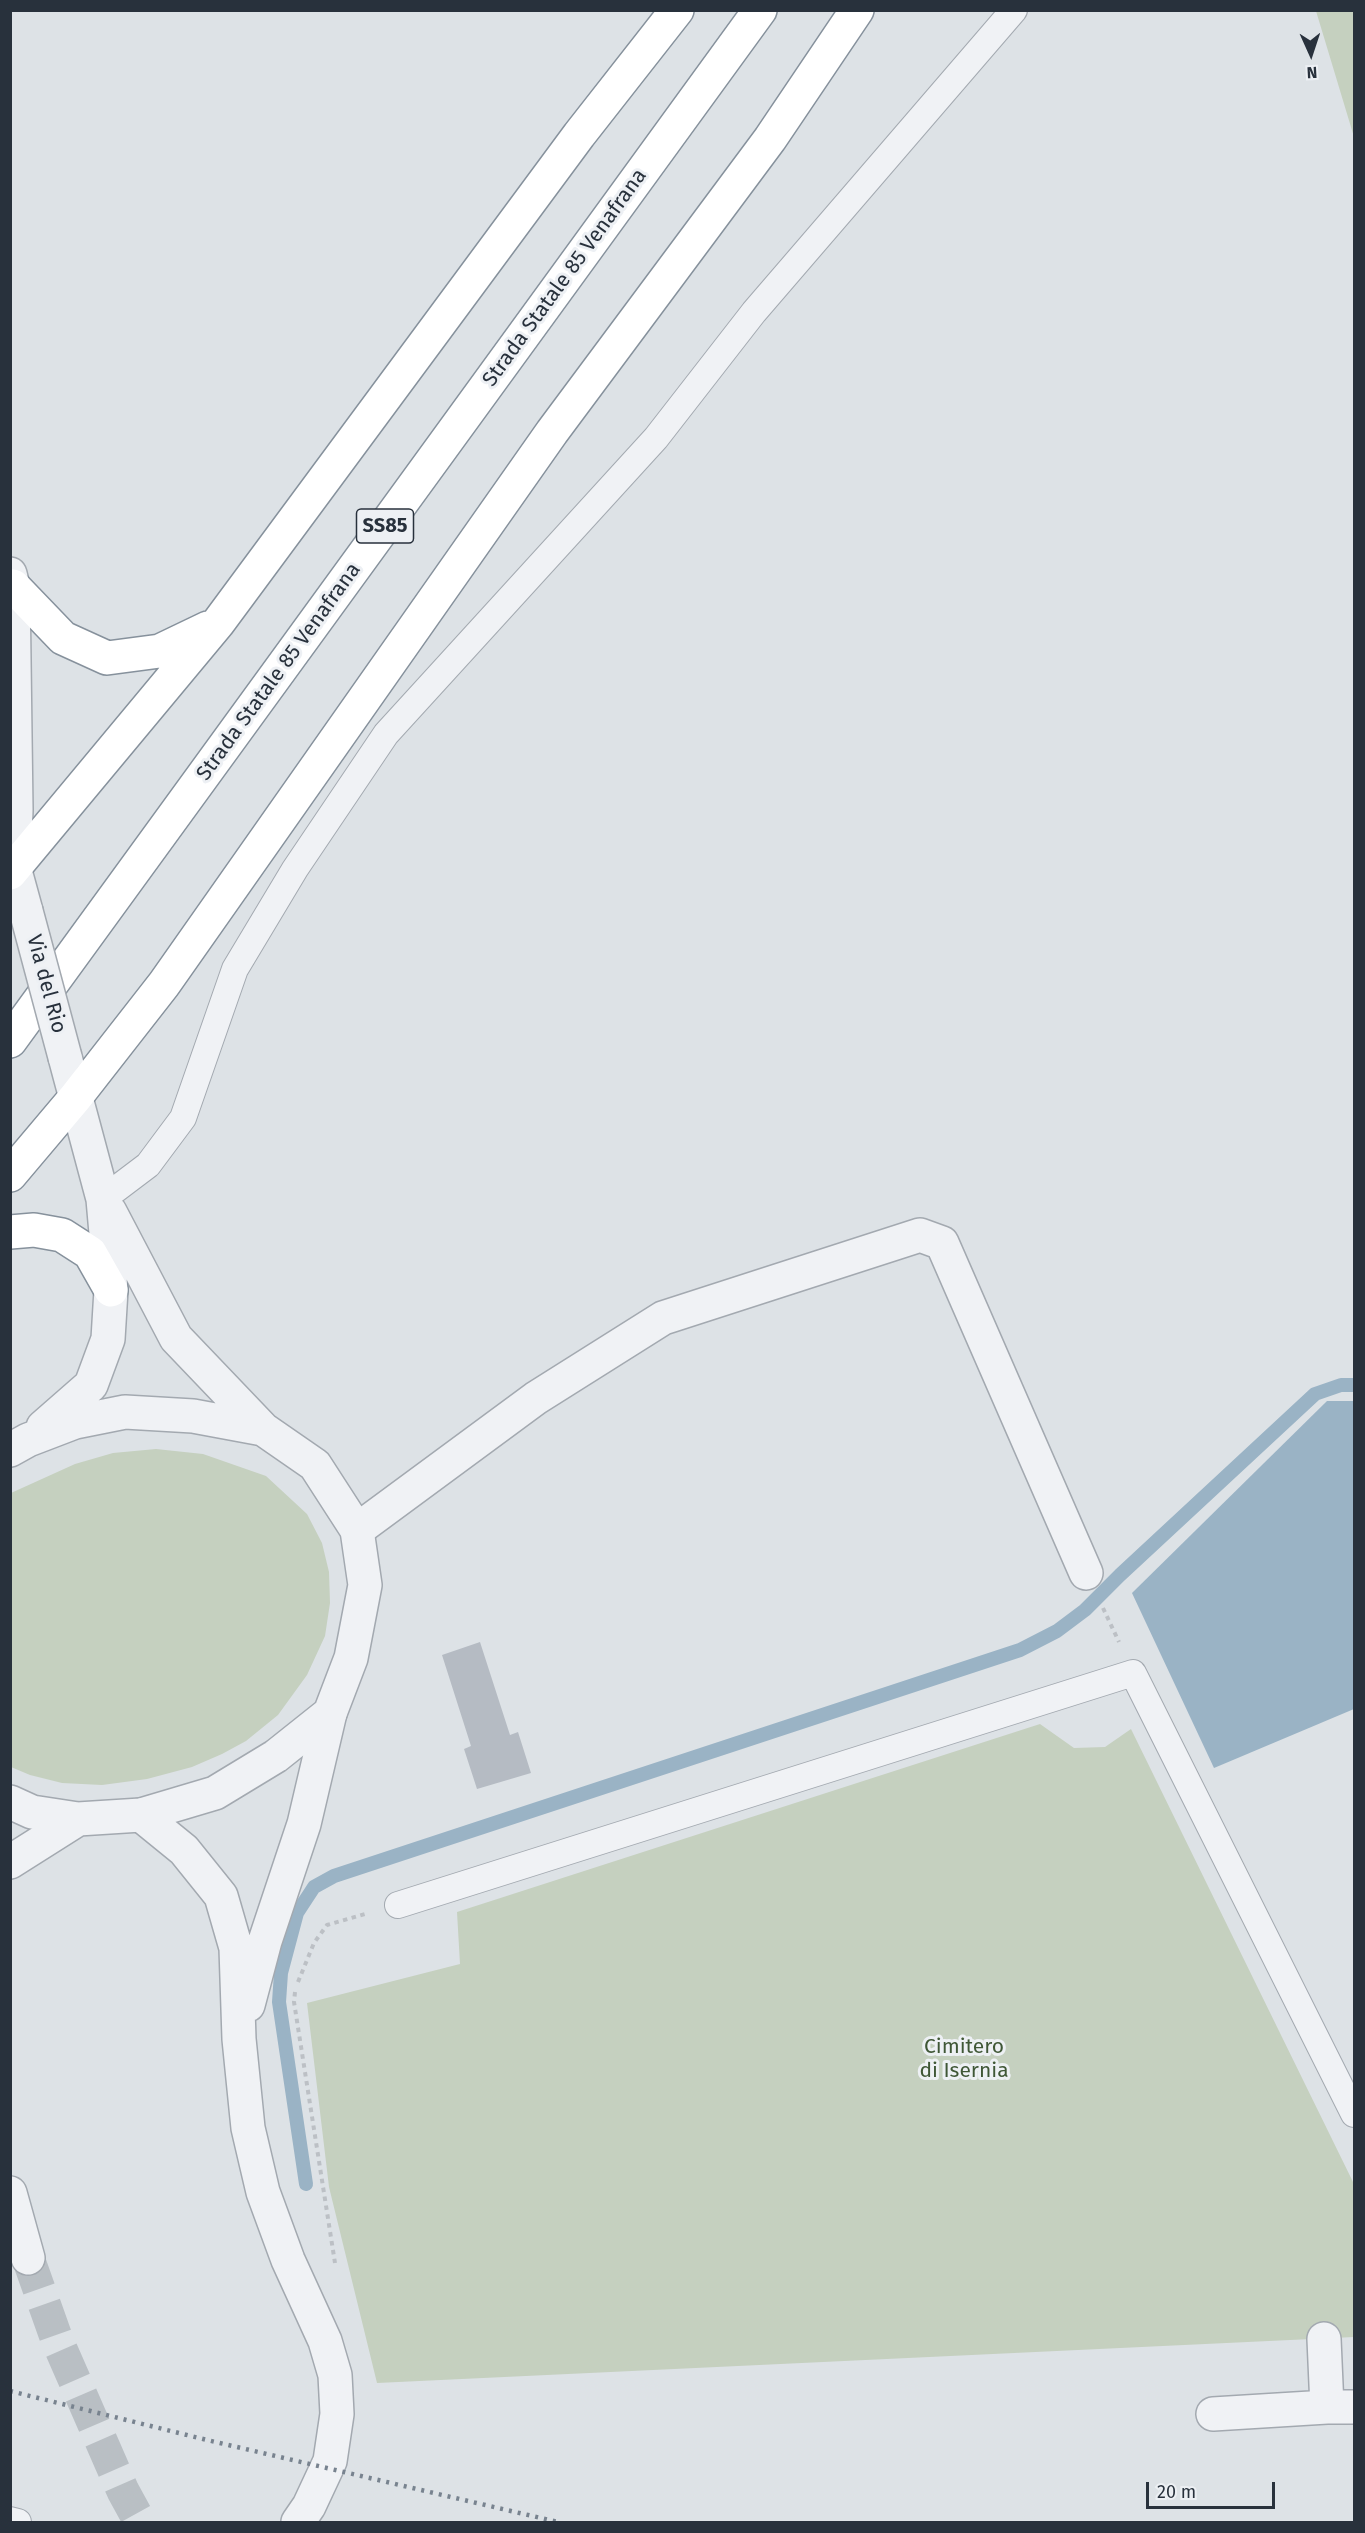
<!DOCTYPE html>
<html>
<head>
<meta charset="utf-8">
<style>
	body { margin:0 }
	#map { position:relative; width:1365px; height:2533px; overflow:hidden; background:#dde2e6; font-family:"Fira Sans",sans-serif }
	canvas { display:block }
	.frame { position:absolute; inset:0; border:12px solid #28313c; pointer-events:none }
	.north { position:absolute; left:1281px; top:24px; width:60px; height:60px; -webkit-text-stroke:4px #edf0f4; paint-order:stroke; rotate:177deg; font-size:16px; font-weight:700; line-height:24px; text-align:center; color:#28313c }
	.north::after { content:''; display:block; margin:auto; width:21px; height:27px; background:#28313c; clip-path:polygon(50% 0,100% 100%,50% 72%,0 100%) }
	.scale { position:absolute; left:1146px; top:2482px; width:129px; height:27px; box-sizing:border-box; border:3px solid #28313c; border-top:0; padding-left:8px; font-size:18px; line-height:21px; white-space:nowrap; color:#28313c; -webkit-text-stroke:4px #edf0f4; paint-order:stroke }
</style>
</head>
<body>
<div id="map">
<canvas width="1365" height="2533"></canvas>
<div class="frame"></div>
<div class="north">N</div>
<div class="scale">20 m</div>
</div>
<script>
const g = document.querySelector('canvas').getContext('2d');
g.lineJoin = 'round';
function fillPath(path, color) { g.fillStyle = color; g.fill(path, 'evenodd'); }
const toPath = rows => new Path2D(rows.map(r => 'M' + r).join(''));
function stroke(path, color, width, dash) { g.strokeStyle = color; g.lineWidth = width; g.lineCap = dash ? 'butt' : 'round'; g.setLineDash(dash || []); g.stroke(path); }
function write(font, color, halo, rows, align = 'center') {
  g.font = font + ' "Fira Sans",sans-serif'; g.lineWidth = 6; g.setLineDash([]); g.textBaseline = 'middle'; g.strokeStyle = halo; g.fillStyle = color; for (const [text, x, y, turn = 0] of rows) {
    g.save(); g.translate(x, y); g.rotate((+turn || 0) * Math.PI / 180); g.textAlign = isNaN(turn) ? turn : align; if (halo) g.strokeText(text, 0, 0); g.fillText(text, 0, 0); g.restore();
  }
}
const green = toPath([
	[1316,11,1354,11,1354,137],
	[156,1449,203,1454,266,1476,307,1514,322,1543,329,1572,330,1603,325,1636,307,1675,278,1715,246,1741,222,1754,192,1767,147,1779,102,1785,62,1783,30,1775,11,1767,11,1493,75,1464,113,1453],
	[1040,1724,1074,1748,1105,1747,1131,1729,1354,2184,1354,2337,377,2383,329,2187,307,2003,460,1964,457,1912]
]);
const water = toPath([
	[1327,1401,1354,1401,1354,1709,1214,1768,1132,1593]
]);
const stream = toPath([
	[306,2184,279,2002,281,1973,297,1913,314,1887,334,1876,1020,1650,1057,1631,1085,1610,1120,1575,1315,1394,1341,1385,1354,1385]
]);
const building = toPath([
	[480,1642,510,1735,518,1732,531,1773,477,1789,464,1749,471,1746,442,1655]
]);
const tertiaryTunnel = toPath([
	[28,2258,57,2340,123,2491,140,2522]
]);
const path = toPath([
	[1103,1608,1119,1642],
	[298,1982,314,1943,327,1925,365,1914],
	[295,1992,294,2002,335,2263]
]);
const service = toPath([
	[103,1199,148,1165,183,1118,235,969,295,869,386,734,656,438,754,312,1014,10],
	[398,1905,1133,1673,1354,2114],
	[10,2520,18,2522]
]);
const minor = toPath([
	[357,1530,536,1398,663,1318,920,1235,942,1243,1086,1573],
	[141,1815,184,1850,221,1896,236,1948,239,2039,248,2128,263,2192,288,2260,325,2341,335,2375,337,2414,330,2461,309,2506,298,2522],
	[248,2005,265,1941,304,1824,330,1713],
	[1324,2339,1327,2407,1354,2407],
	[1213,2414,1327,2407]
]);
const tertiary = toPath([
	[10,574,13,586,16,810,14,867,26,911],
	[110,1212,176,1338,263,1429],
	[43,1427,91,1385,108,1339,111,1290,103,1199,65,1057],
	[10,1450,28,1440,75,1422,125,1412,193,1416,263,1429,315,1465,357,1530,365,1585,351,1658,330,1713,276,1756,215,1793,141,1815,78,1819,32,1812,10,1802],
	[10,1862,78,1819],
	[10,2193,28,2258]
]);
const trunk = toPath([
	[13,586,63,638,107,658,160,651,208,628],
	[10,873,218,623,579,135,677,10],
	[10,1041,760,10],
	[10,1175,75,1098,164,984,552,432,770,139,857,10],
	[10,1232,34,1230,62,1235,90,1253,111,1290]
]);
const rail = toPath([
	[10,2391,207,2440,558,2522]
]);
const tertiaryBridge = toPath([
	[26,911,65,1057]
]);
const shields = [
	[385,526,57]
];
const shieldNames = [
	["SS85",385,526]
];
const streetNames = [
	["Strada Statale 85 Venafrana",565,278,-54],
	["Strada Statale 85 Venafrana",279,672,-54],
	["Via del Rio",46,984,75]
];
const parkNames = [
	["Cimitero",964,2047],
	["di Isernia",964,2071]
];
fillPath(green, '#c5d0bf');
fillPath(water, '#9ab3c5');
stroke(stream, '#9ab3c5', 14);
fillPath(building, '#b5bbc3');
stroke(tertiaryTunnel, '#b9bfc4', 33, [33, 16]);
stroke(service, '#a3a9b0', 28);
stroke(minor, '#a3a9b0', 36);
stroke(tertiary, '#a3a9b0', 36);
stroke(trunk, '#86919c', 36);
stroke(path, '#bcc0c5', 4, [4.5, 4.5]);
stroke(service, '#f0f2f5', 26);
stroke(minor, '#f0f2f5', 33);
stroke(tertiary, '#f0f2f5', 33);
stroke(trunk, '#fff', 33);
stroke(rail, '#78838f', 4.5, [3, 6]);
stroke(tertiaryBridge, '#a3a9b0', 36, []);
stroke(tertiaryBridge, '#f0f2f5', 33);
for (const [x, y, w] of shields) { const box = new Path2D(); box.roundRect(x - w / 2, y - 17, w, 34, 4.5); g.fillStyle = '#edf0f4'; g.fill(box); stroke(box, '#28313c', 1.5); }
write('bold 20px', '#28313c', null, shieldNames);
write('21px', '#28313c', '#edf0f4', streetNames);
write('21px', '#3f5736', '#edf0f4', parkNames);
</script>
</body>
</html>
